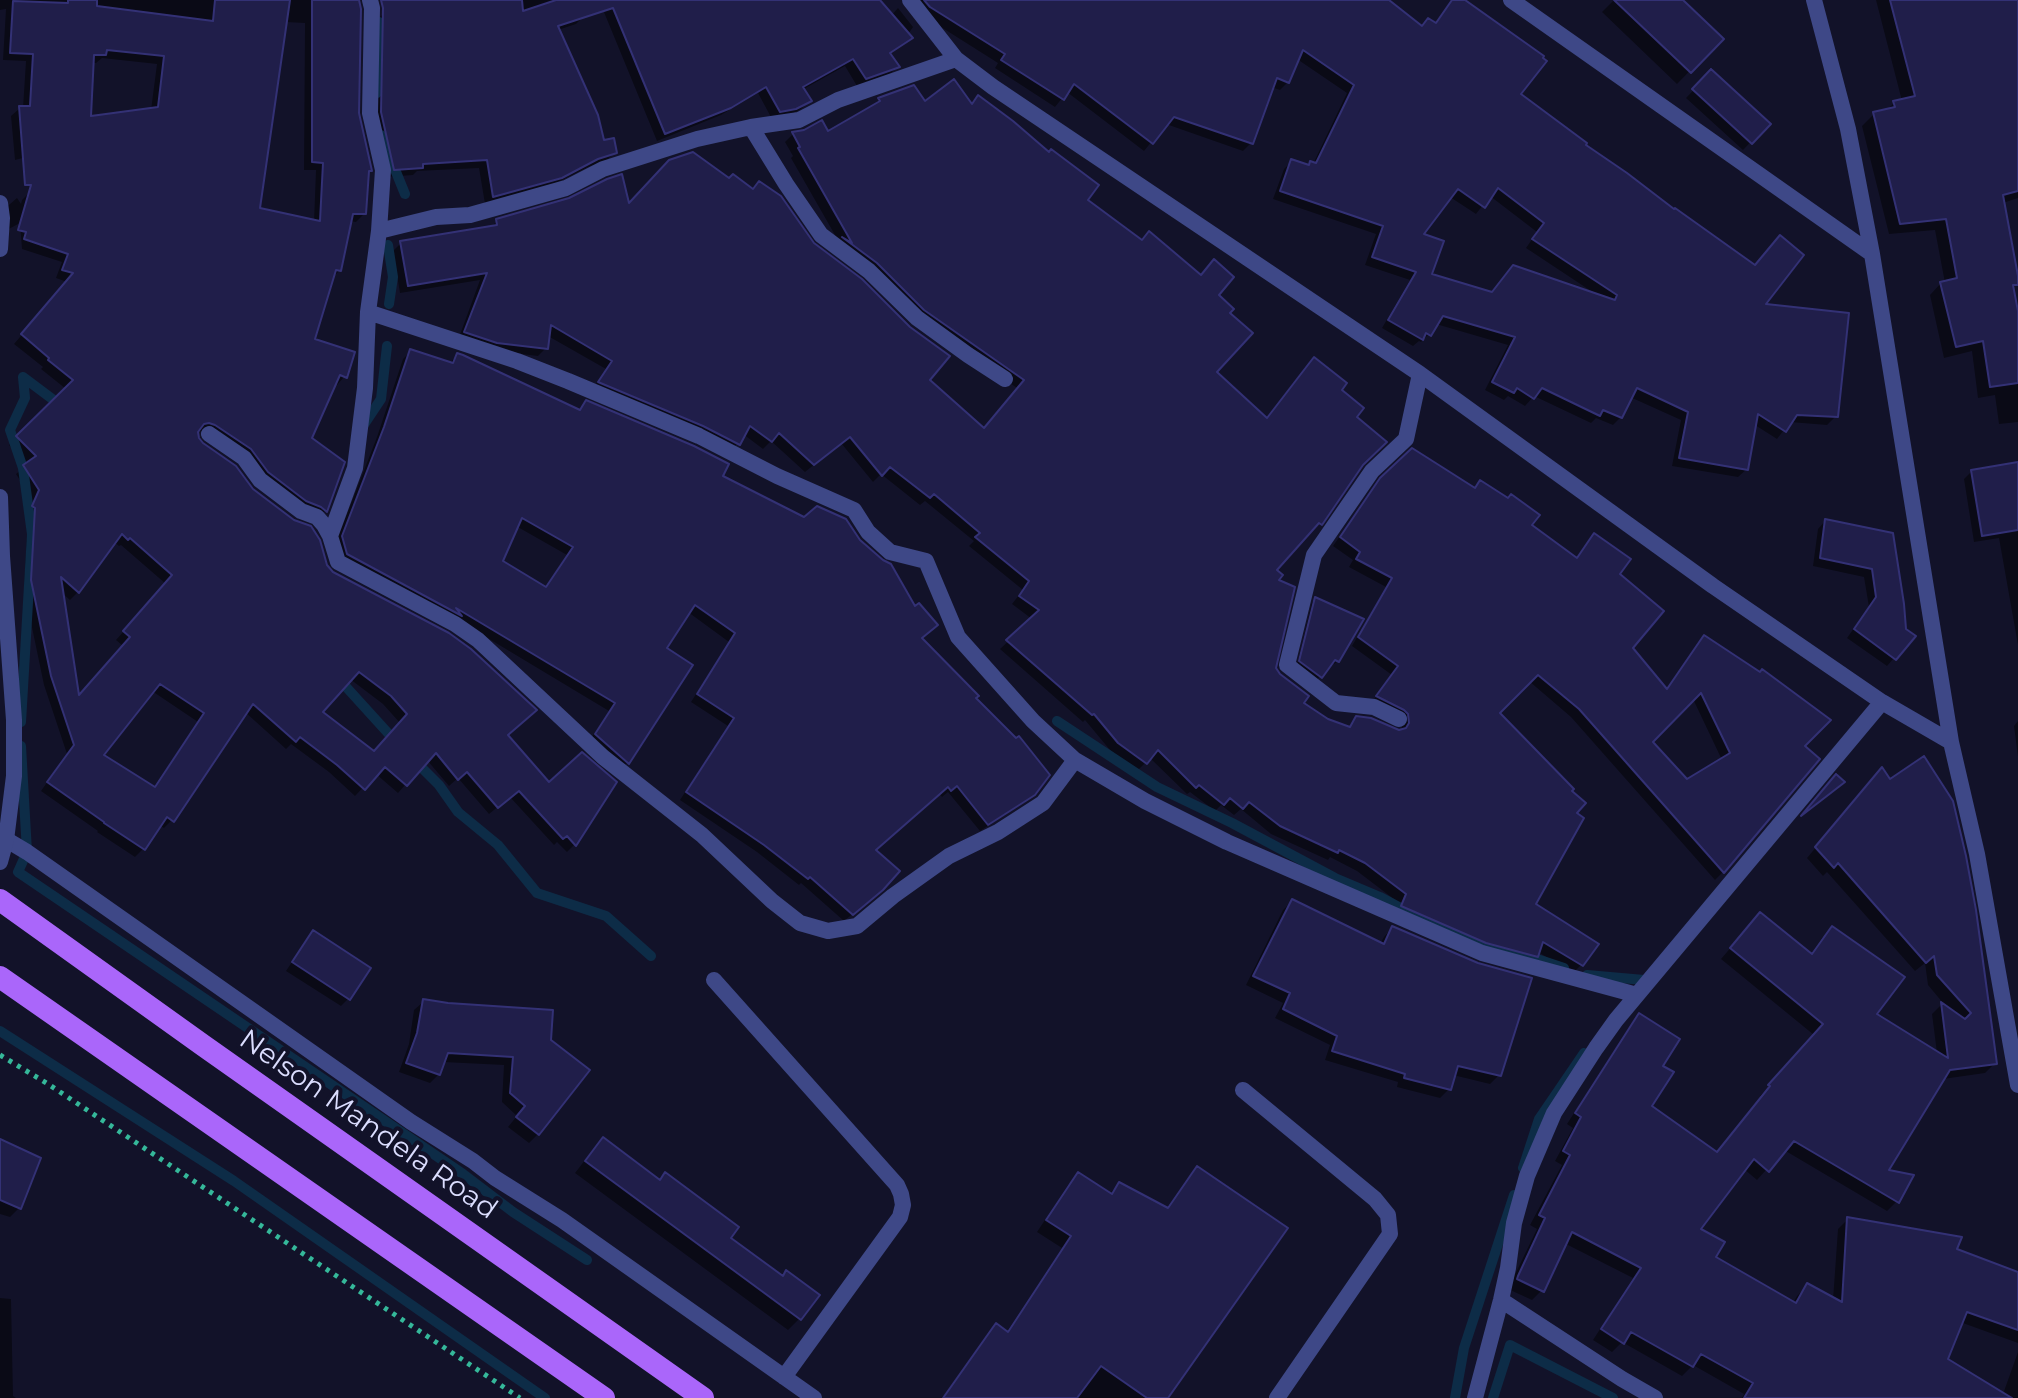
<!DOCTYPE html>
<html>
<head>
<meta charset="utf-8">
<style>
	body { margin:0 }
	canvas { display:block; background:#121229 }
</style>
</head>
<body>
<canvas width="2018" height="1398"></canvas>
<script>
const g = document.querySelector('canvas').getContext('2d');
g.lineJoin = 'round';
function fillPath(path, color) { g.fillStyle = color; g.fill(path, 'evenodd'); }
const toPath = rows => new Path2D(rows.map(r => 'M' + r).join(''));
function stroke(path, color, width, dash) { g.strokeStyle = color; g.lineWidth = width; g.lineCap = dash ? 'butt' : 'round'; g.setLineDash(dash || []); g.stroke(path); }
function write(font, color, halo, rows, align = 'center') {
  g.font = font + ' Montserrat,sans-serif'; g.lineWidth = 8; g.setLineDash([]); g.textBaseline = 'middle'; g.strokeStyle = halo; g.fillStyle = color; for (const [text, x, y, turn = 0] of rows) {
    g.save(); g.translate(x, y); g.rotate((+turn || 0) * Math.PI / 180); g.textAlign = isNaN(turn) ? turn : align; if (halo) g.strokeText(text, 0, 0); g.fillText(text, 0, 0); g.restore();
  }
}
const shadow = toPath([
	[0,0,340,0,357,113,370,170,367,173,364,214,356,222,349,221,340,270,331,279,312,340,345,376,337,385,334,384,310,439,342,463,325,511,318,518,207,432,196,431,197,439,252,490,326,566,506,735,575,844,567,852,557,842,554,845,510,797,489,814,458,778,449,786,427,760,398,793,376,774,355,796,329,772,291,744,286,749,245,712,172,820,164,828,159,825,143,849,135,857,97,832,98,831,41,791,67,754,44,685,24,589,28,516,25,514,32,499,16,474,28,464,9,445,66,389,41,369,43,367,14,344,67,282,56,278,62,262,22,249,20,223,5,231,3,210,17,198,21,204,22,200,31,191,151,110,157,64,102,58,96,63,91,63,80,143,15,160,11,116,20,108,23,108,26,61,3,60,6,9,0,10],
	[285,22,305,23,304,170,316,170,314,222,257,210],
	[114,542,119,546,121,545,166,584,116,640,123,646,77,698,61,592,70,600,78,592],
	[350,679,383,704,400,723,373,753,320,712],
	[152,691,198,722,153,788,101,755],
	[384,0,581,0,584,16,576,24,558,30,603,143,615,152,607,160,588,167,552,185,485,204,479,168,417,171,413,175,386,177,374,121,376,21,385,12],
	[599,0,877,0,891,16,898,8,913,27,902,43,889,55,897,67,890,74,857,86,845,66,802,90,809,101,801,109,786,117,772,119,758,93,721,115,657,141],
	[909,0,1386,0,1421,28,1435,25,1453,0,1461,0,1518,95,1583,145,1762,306,1836,416,1827,425,1790,422,1777,439,1755,425,1747,469,1738,477,1672,466,1681,420,1630,397,1621,417,1613,425,1596,418,1591,423,1534,396,1525,406,1508,396,1504,400,1485,390,1508,345,1436,324,1429,334,1421,342,1419,341,1413,346,1382,328,1410,280,1365,265,1376,234,1273,199,1284,169,1292,161,1308,167,1313,164,1347,93,1297,59,1288,82,1280,90,1271,87,1251,143,1243,151,1166,124,1144,151,1067,92,1055,107,995,68,998,63,922,15],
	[1490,196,1537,232,1526,248,1594,293,1513,267,1491,294,1430,275,1421,235,1450,197,1476,214],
	[1614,0,1680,0,1721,39,1677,84,1602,12],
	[1876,0,2018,0,2018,198,2003,203,2017,284,2012,289,2018,322,2018,422,1999,424,1995,395,1978,398,1972,351,1944,358,1930,295,1941,283,1945,283,1935,230,1889,234,1862,126,1874,114,1886,111,1894,103,1902,101],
	[1711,72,1768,124,1743,150,1686,98],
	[913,88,924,103,971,105,1085,201,1216,295,1228,313,1215,372,1266,420,1340,390,1354,417,1361,465,1320,523,1312,531,1310,530,1274,570,1276,581,1274,668,1302,704,1327,721,1348,727,1357,718,1399,732,1402,731,1401,722,1370,705,1392,675,1352,646,1386,587,1349,567,1353,560,1333,546,1373,489,1413,451,1530,526,1576,559,1594,536,1617,574,1630,648,1666,691,1696,646,1704,638,1802,746,1817,760,1723,872,1715,880,1571,717,1529,681,1497,713,1575,813,1534,905,1581,965,1573,973,1538,952,1536,956,1528,964,1394,914,1399,903,1357,871,1330,857,1328,860,1271,834,1241,809,1234,815,1221,805,1215,811,1190,792,1187,794,1150,758,1137,771,1110,750,1085,720,1083,722,1000,649,1032,619,1012,604,1023,590,969,546,974,541,925,501,920,505,881,474,873,482,841,443,805,472,771,441,763,449,743,434,738,443,730,451,592,390,606,369,548,336,546,348,538,356,488,350,458,340,480,280,400,293,393,251,401,243,490,228,497,221,627,207,813,245,927,380,984,430,1017,388,916,317,839,242,791,158,793,156,785,142,793,134,804,132,828,133,871,107,879,100],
	[1693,699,1722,760,1687,782,1651,742],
	[411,351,449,364,457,355,578,411,586,403,720,477,920,639,974,698,1034,794,1025,802,980,831,948,792,942,797,939,793,874,850,873,897,844,921,801,883,799,885,757,852,680,800,728,726,691,702,729,642,688,612,664,648,628,762,620,770,588,743,609,711,456,619,340,562,335,545,377,437,403,359],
	[516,526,567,555,544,588,500,562],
	[2018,464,2018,645,1999,538,1974,542,1964,479,1972,471],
	[1825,521,1892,535,1894,658,1887,666,1847,638,1869,607,1864,577,1813,566,1818,529],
	[1316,599,1338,661,1334,664,1331,662,1317,680,1297,665,1312,602],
	[2018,721,2018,757,2014,726],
	[1872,780,1995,1063,1985,1073,1943,1079,1886,1171,1897,1201,1887,1211,1784,1150,1757,1180,1744,1169,1698,1229,1713,1258,1793,1303,1797,1296,1807,1286,1833,1300,1838,1229,1848,1219,1955,1250,2018,1274,2018,1343,1960,1322,1946,1360,2003,1394,2018,1352,2018,1398,1742,1398,1744,1394,1693,1365,1682,1376,1622,1342,1612,1352,1593,1340,1633,1278,1564,1243,1542,1290,1532,1300,1508,1289,1537,1229,1530,1225,1562,1165,1555,1161,1573,1128,1567,1124,1630,1026,1640,1016,1660,1066,1650,1107,1716,1154,1761,1097,1760,1096,1814,1035,1721,959,1751,924,1810,955,1822,938,1832,929,1874,1015,1937,1053,1932,1014,1943,1003,1928,985,1925,963,1915,971,1827,872,1823,876,1807,858],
	[1292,901,1380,944,1384,937,1392,928,1499,1075,1490,1084,1453,1075,1449,1089,1440,1098,1397,1087,1398,1082,1325,1060,1330,1045,1275,1018,1283,1003,1246,985,1283,910],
	[314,933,349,998,341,1006,286,971,306,941],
	[423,1002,551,1012,538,1134,529,1143,508,1127,517,1116,502,1102,504,1065,443,1062,439,1074,430,1083,399,1072,409,1044,414,1010],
	[0,1139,10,1143,19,1208,10,1217,0,1214],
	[603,1140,728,1238,782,1278,817,1295,799,1319,788,1330,575,1173,592,1151],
	[1198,1168,1166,1398,942,1398,986,1337,996,1326,1006,1333,1062,1248,1037,1232,1068,1185,1079,1175,1109,1194,1119,1184,1166,1209,1187,1179],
	[0,1298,11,1299,13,1396,16,1398,0,1398]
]);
const stream = toPath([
	[377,93,382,69,379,22],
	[381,135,405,194],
	[388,245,393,277,389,304],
	[23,377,63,407],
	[363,426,381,399,387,346],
	[338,678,397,743],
	[1057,721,1157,787,1232,823,1335,878,1380,897,1406,911,1465,935,1564,968],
	[21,722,32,534,23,468,10,430,25,398,23,377],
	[21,746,27,852,18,872,463,1174,513,1212,587,1260],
	[414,760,439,785,458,812,498,845,537,893,606,916,651,956],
	[1587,975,1644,980],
	[0,1031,234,1181,545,1398],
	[1523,1168,1539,1119,1584,1053],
	[1455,1398,1464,1348,1514,1195],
	[1493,1398,1510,1345,1613,1398]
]);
const building = toPath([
	[68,0,97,0,97,6,213,21,215,0,290,0,260,208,320,221,323,163,312,162,312,0,359,0,361,9,359,113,372,171,369,171,366,214,353,214,341,271,336,270,315,339,355,352,347,378,340,375,312,438,345,462,327,512,321,507,306,501,268,472,251,449,215,425,209,423,204,424,198,432,199,438,203,443,236,466,253,489,294,520,311,526,320,540,327,565,333,572,449,633,471,649,537,710,508,735,549,782,582,752,617,782,576,846,567,836,563,839,519,791,498,808,467,772,458,780,436,753,407,786,385,767,365,790,337,765,300,737,296,742,253,704,174,822,167,817,145,850,104,823,104,822,47,782,74,745,51,676,31,580,35,508,32,506,39,490,23,465,36,456,16,436,73,380,48,360,49,358,21,334,73,273,62,270,68,254,24,239,26,232,18,230,31,185,25,185,19,106,30,106,33,54,10,53,13,1,68,3,68,0],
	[107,50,164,56,158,107,91,116,94,55,106,55,107,50],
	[122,534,128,540,130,538,172,575,123,631,130,637,79,695,61,577,79,593,122,534],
	[359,672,391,696,407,714,374,751,323,712,359,672],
	[160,684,204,713,155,787,104,755,160,684],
	[381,0,522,0,523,11,556,0,880,0,913,38,890,53,900,67,866,79,853,59,803,87,812,101,796,109,780,112,766,87,731,108,665,134,613,8,558,26,598,115,604,140,614,138,617,153,598,159,562,178,493,197,487,160,423,164,423,168,394,170,381,112,383,8,381,0],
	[924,0,1389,0,1422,26,1428,18,1436,23,1452,0,1465,0,1544,56,1543,58,1547,61,1521,94,1587,143,1586,145,1627,173,1674,209,1675,208,1755,265,1780,235,1804,255,1766,304,1849,313,1838,417,1797,415,1786,432,1758,414,1748,470,1679,458,1688,412,1637,388,1622,418,1603,410,1600,416,1542,388,1534,399,1517,388,1514,393,1492,382,1515,337,1443,316,1431,336,1426,333,1423,340,1388,320,1416,272,1372,257,1383,226,1280,191,1291,159,1309,165,1310,161,1316,163,1354,85,1303,50,1289,83,1277,78,1253,144,1174,117,1153,144,1074,84,1064,100,1001,60,1005,54,930,7,924,0],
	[1498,188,1544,223,1532,239,1617,295,1615,300,1513,265,1492,292,1432,274,1444,241,1424,234,1458,189,1485,208,1498,188],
	[1614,0,1683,0,1724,39,1691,73,1614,0],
	[1890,0,2018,0,2018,191,2003,195,2018,276,2018,285,2013,285,2018,311,2018,383,1990,387,1983,341,1956,347,1940,282,1957,278,1946,219,1900,224,1873,112,1895,107,1893,101,1915,96,1890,0],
	[1711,69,1771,124,1752,144,1692,89,1711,69],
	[954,79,972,104,978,95,1013,121,1049,152,1051,149,1099,185,1088,200,1142,240,1149,231,1201,275,1214,259,1234,277,1219,295,1234,309,1230,313,1253,333,1217,372,1267,418,1314,357,1347,383,1342,390,1364,408,1357,417,1387,442,1363,465,1322,525,1319,523,1277,570,1283,575,1279,580,1295,587,1276,668,1280,674,1309,696,1304,703,1328,719,1350,727,1356,716,1371,718,1399,730,1406,728,1409,723,1408,714,1404,710,1376,696,1398,666,1358,637,1392,578,1356,559,1360,552,1340,537,1380,478,1412,448,1475,488,1480,480,1508,498,1511,494,1540,515,1532,525,1577,558,1594,533,1631,559,1620,574,1664,611,1633,648,1667,689,1704,635,1760,672,1762,669,1831,720,1805,746,1820,759,1724,873,1579,709,1538,675,1500,713,1574,789,1572,791,1586,803,1577,813,1584,818,1536,904,1599,944,1583,966,1543,942,1538,957,1486,943,1401,906,1406,894,1365,863,1339,850,1338,853,1280,826,1249,802,1243,809,1230,798,1224,805,1199,785,1196,788,1158,750,1147,764,1118,743,1094,714,1092,715,1006,640,1039,610,1019,596,1029,581,975,537,980,533,934,494,930,498,890,467,882,476,850,437,814,465,779,433,772,442,750,426,740,445,703,426,598,382,612,361,551,325,548,349,497,343,464,332,487,273,408,286,400,241,497,225,496,219,569,198,607,179,622,174,629,203,669,160,693,152,729,178,733,174,753,189,759,181,781,196,814,243,862,279,910,327,950,356,930,380,984,428,1024,380,924,310,877,263,842,237,852,243,798,148,800,147,792,132,804,130,822,120,828,131,880,101,878,98,914,85,925,101,954,79],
	[1701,693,1730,753,1687,779,1653,742,1701,693],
	[410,349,453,363,457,353,463,355,580,410,586,400,694,446,729,464,723,476,804,517,817,506,846,519,860,540,883,560,891,564,915,606,919,603,938,625,922,638,979,696,976,698,1016,738,1019,736,1050,775,1035,795,988,825,957,786,951,791,948,787,876,850,900,871,883,890,853,915,810,877,808,879,764,845,686,792,734,718,697,694,735,633,695,605,667,648,693,665,629,764,595,734,615,703,456,608,462,616,347,554,342,536,384,427,410,349],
	[522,518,573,547,546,587,503,561,522,518],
	[2018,462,2018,530,1982,536,1971,470,2018,462],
	[1825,519,1893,533,1904,604,1906,629,1916,636,1896,660,1854,629,1876,597,1872,569,1820,558,1825,519],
	[1315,597,1364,619,1339,662,1335,660,1322,678,1299,661,1315,597],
	[1924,756,1953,801,1966,856,1976,910,1997,1064,1950,1070,1889,1170,1914,1175,1899,1203,1794,1141,1769,1172,1754,1159,1701,1229,1725,1242,1716,1257,1796,1303,1807,1283,1842,1302,1847,1217,1962,1237,1957,1249,2018,1272,2018,1330,1967,1312,1948,1359,2012,1398,1744,1398,1753,1383,1701,1354,1693,1367,1631,1332,1624,1344,1601,1329,1641,1268,1572,1232,1544,1292,1517,1279,1518,1276,1545,1218,1539,1215,1570,1155,1563,1151,1581,1117,1575,1113,1639,1013,1680,1039,1663,1066,1674,1072,1652,1106,1717,1152,1770,1086,1768,1085,1823,1024,1730,948,1760,912,1812,954,1832,926,1905,977,1877,1014,1948,1058,1941,1002,1965,1019,1971,1013,1937,975,1934,956,1926,963,1838,863,1834,868,1815,847,1882,767,1890,779,1924,756],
	[1836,774,1845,782,1801,816,1836,774],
	[1292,899,1384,944,1392,926,1478,963,1532,978,1501,1076,1458,1066,1451,1090,1404,1078,1405,1074,1332,1051,1337,1036,1283,1009,1290,993,1253,976,1292,899],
	[313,930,371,968,350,1000,292,962,313,930],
	[423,999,448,1003,553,1010,551,1040,590,1070,539,1135,516,1117,525,1106,510,1093,513,1057,448,1053,440,1075,406,1063,417,1033,423,999],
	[603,1137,660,1180,665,1172,739,1227,731,1238,783,1276,786,1270,820,1295,801,1320,585,1161,603,1137],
	[0,1139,41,1158,21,1209,0,1200,0,1139],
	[1197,1166,1288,1228,1168,1398,1147,1398,1101,1366,1077,1398,943,1398,996,1323,1008,1332,1071,1236,1046,1220,1078,1172,1112,1194,1119,1182,1168,1208,1197,1166]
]);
const path = toPath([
	[0,1055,48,1084,520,1398]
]);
const service = toPath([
	[0,836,27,852,411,1122,473,1161,495,1178,562,1220,814,1398],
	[714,980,897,1185,901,1194,903,1205,900,1217,784,1377],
	[1243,1090,1375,1199,1388,1215,1390,1234,1277,1398]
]);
const minor = toPath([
	[910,0,956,59],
	[1511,0,1872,254],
	[1814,0,1848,129,1872,254,1951,742,1977,854,2018,1085],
	[751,127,786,184,821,235,869,271,917,318,968,355,1005,379],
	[0,203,2,218,0,249],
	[379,231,436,217,470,215,566,188,603,169,697,139,751,127,799,120,838,100,956,59,993,87,1420,374,1713,586,1882,702,1951,742],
	[368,312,517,361,568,381,699,436,777,476,854,510,868,532,890,552,926,561,958,637,1033,721,1075,760,1145,801,1227,842,1482,953,1637,995],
	[209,434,244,458,260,480,301,511,317,517,324,525,330,536,338,562,455,624,478,640,603,757,702,835,772,901,800,923,828,931,857,926,893,896,949,856,998,832,1043,803,1075,760],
	[0,497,2,556,14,720,14,776,6,840,0,862],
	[330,536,355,468,365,388,368,312,379,231,383,170,370,113,372,8,370,0],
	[1399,719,1374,707,1336,703,1287,665,1314,555,1372,471,1406,439,1420,374],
	[1501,1300,1622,1379,1655,1398],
	[1475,1398,1501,1300,1508,1268,1514,1223,1527,1176,1554,1113,1596,1048,1616,1020,1882,702]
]);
const primary = toPath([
	[0,900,204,1046,703,1398],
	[0,977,604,1398]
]);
const streetNames = [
	["Nelson Mandela Road",368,1125,35]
];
fillPath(shadow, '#0007');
stroke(stream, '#0d2c47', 10);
fillPath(building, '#201e4a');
stroke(building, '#333175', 2);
stroke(path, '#35b89a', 5, [4, 6]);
stroke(service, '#3e4887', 16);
stroke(minor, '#3e4887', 16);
stroke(primary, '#aa66fa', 22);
write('28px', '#dbddfe', '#121229', streetNames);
</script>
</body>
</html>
